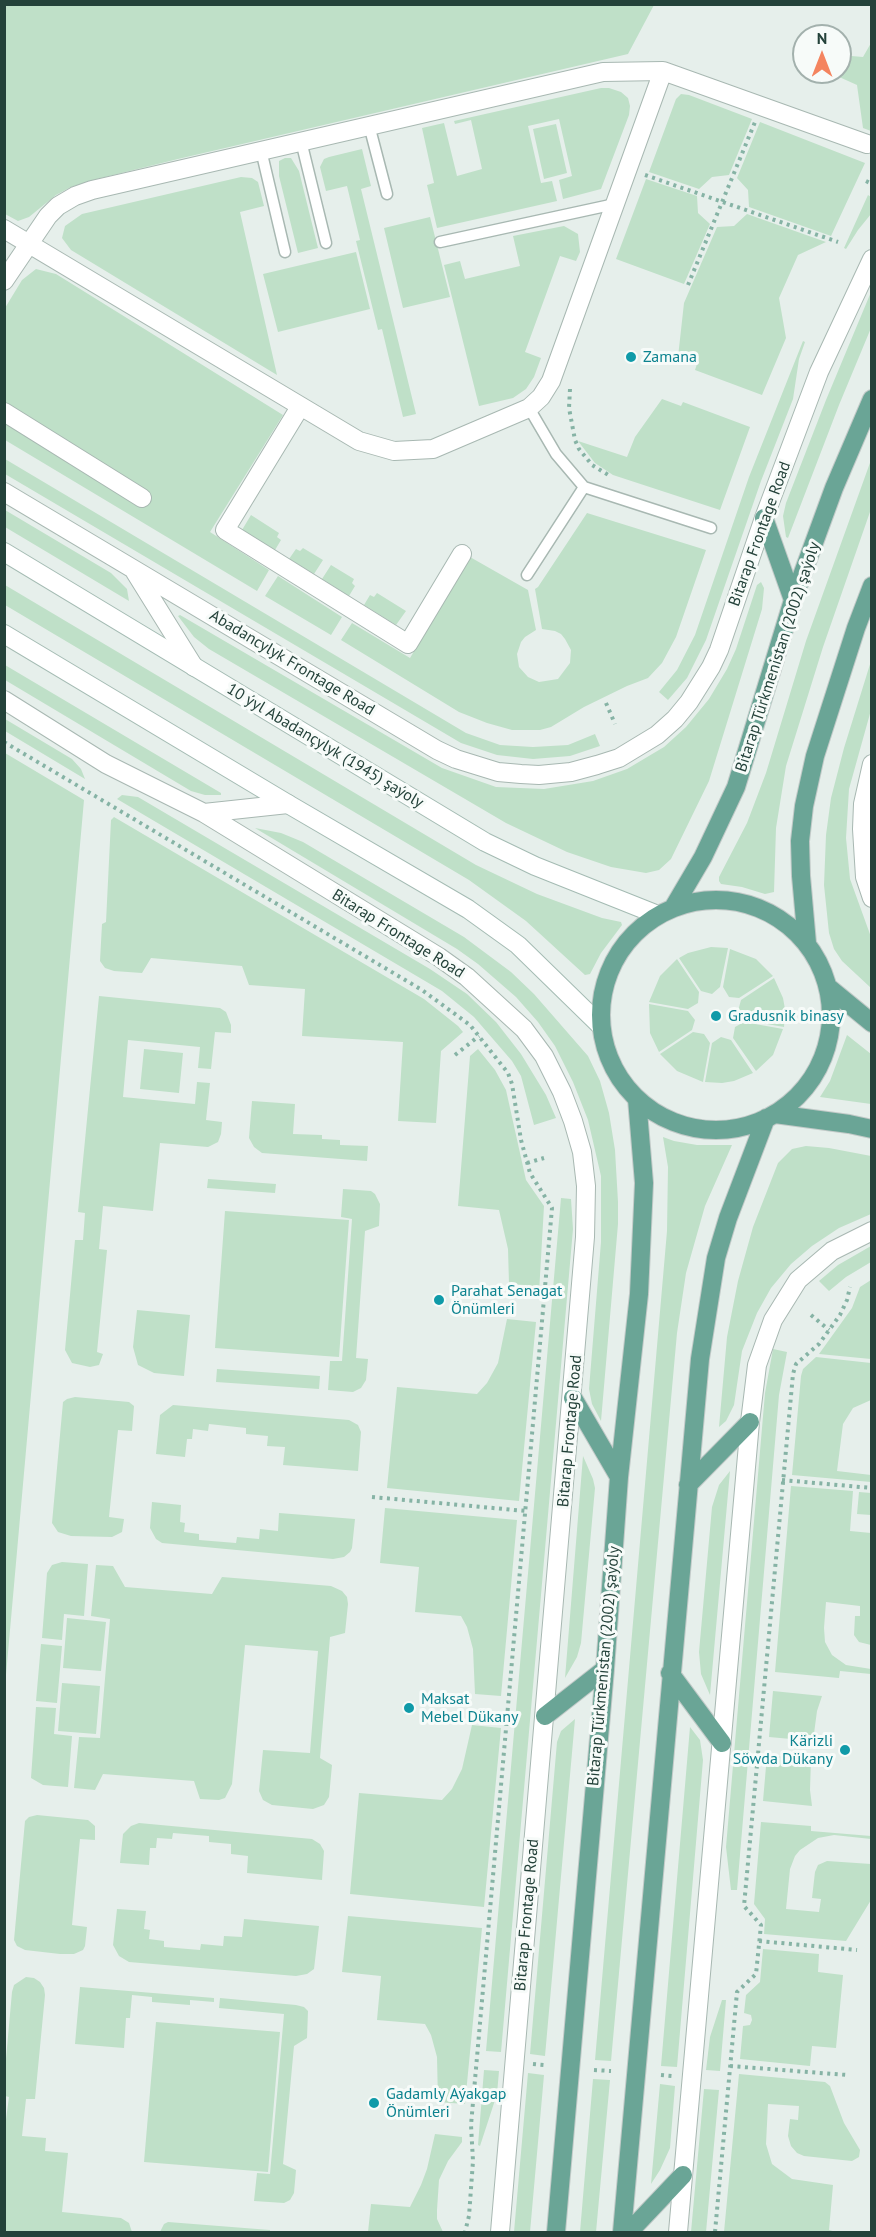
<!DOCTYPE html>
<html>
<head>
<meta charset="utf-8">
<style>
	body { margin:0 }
	#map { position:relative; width:876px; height:2237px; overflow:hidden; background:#e6efeb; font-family:"PT Sans",sans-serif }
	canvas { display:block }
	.frame { position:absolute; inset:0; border:6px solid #24423a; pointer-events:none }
	.north { position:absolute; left:792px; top:24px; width:60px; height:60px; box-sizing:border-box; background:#f7fbf9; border:2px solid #a3b1ad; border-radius:50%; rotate:0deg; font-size:16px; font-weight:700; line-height:24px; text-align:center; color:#24423a }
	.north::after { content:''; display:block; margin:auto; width:21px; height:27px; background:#f4845f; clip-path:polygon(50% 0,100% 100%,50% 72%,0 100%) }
</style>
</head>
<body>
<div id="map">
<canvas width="876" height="2237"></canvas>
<div class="frame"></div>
<div class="north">N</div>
</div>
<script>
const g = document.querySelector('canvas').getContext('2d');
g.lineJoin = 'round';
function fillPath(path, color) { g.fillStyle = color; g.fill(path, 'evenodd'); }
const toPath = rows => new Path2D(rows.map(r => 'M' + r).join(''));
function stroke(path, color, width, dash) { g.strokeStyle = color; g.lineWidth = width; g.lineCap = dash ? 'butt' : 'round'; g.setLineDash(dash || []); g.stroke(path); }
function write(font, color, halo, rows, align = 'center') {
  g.font = font + ' "PT Sans",sans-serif'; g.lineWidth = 6; g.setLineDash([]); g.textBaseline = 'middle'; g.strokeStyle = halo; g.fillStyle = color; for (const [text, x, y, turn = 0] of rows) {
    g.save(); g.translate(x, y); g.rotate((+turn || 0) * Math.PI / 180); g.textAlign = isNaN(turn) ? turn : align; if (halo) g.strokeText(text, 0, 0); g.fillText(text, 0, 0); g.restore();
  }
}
const green = toPath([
	[4,5,6,4,654,5,628,54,178,159,93,180,71,187,56,195,29,217,18,221,5,214],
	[871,43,872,131,871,131,863,128,857,85,837,76,837,72,840,72,840,55,863,57],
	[601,88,609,88,621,92,628,98,630,106,629,115,601,189,563,199,559,180,572,176,559,119,528,126,541,183,552,181,557,201,437,228,427,185,434,183,422,128,444,123,457,176,482,169,471,120,455,124,454,121],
	[681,94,689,95,752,119,729,175,712,177,699,189,649,172,676,99],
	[760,122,865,163,831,236,749,207,748,190,737,178],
	[556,124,567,173,544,179,533,129],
	[362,149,371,186,361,189,416,414,403,417,382,329,378,330,356,241,360,240,347,186,326,191,320,167,324,159,329,157],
	[285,158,291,158,299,171,318,248,298,253,279,176,279,161],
	[241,177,252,178,258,182,264,206,240,212,277,375,71,250,62,238,65,226,82,214],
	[646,179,697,196,698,213,710,224,684,284,616,259],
	[868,195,871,197,871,214,858,230,846,249,844,248],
	[747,214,826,242,798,255,779,298,786,338,762,395,695,370,697,364,678,357,684,303,717,227,734,226],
	[430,217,450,297,403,308,384,228],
	[564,226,578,234,580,252,576,261,560,256,525,352,541,358,534,377,526,389,513,398,479,406,444,265,460,261,465,279,520,266,513,236],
	[356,252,370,309,278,332,263,274],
	[36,269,56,274,283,415,210,532,269,570,257,591,5,440,5,308,22,280],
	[871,292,871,328,839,405,788,538,786,537,783,516,786,503,826,400],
	[803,341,805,342,799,359,793,399,761,481,706,640,687,678,668,700,659,692,677,670,695,635,749,477],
	[662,399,681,406,683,402,750,427,720,510,613,475,595,463,578,441,627,457,635,437],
	[5,459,466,733,500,745,533,747,568,745,595,734,600,746,570,756,533,759,497,755,461,743,5,474],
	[871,460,871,509,823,647,786,766,776,828,774,892,765,894,742,887,721,884,719,881,719,877,747,823,766,773,806,641],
	[5,510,111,573,127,589,129,601,5,527],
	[587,513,706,550,676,637,662,663,648,678,627,686,584,707,551,727,540,730,512,730,487,723,459,712,341,640,352,623,410,658,470,557,528,590,536,630,525,637,521,642,517,654,519,667,528,677,539,682,558,679,570,663,571,650,565,639,561,634,555,631,542,629,535,589,538,587],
	[251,515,279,533,277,537,281,540,275,550,242,530],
	[303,548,323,560,314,574,289,559,296,549,300,551],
	[331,565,354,579,352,583,355,586,349,596,322,579],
	[278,576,342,617,331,635,265,596],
	[761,582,764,588,762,609,709,781,671,859,659,870,646,873,611,867,567,852,506,823,209,649,194,637,178,616,180,615,442,768,496,787,544,789,593,781,627,769,664,747,686,727,709,699,727,669,736,649,757,585],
	[5,585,476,865,537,894,602,918,621,922,622,925,601,953,590,974,585,975,526,921,469,880,5,605],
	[377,593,406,611,396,625,364,605,370,595,374,597],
	[871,661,871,710,849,789,846,838,850,879,871,937,871,988,842,961,834,949,829,933,824,885,826,835,831,798,844,748],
	[5,665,221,793,221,795,205,795,191,791,5,680],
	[5,719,72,759,81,769,85,779,5,731],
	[5,753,84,800,5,1686],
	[122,795,138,797,430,969,467,994,496,1022,521,1054,546,1095,556,1118,534,1125,521,1076,512,1061,474,1017,442,991,117,799],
	[114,817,424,999,458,1026,463,1032,441,1051,436,1123,398,1121,403,1042,302,1036,305,989,249,985,242,966,151,958,142,973,114,971,105,968,100,961,102,924,106,922,111,820],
	[255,828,281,833,303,842,464,937,511,972,534,994,588,1056,600,1081,609,1113,615,1150,618,1202,618,1224,601,1421,592,1404,589,1389,601,1242,601,1176,588,1120,573,1082,555,1046,538,1022,516,997,478,964,457,949],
	[711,947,728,948,720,987,712,994,701,991,679,958,688,953],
	[730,949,756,959,773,976,739,998,729,997,723,987],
	[677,959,699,992,698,1003,688,1009,649,1002,660,976],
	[774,978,783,998,785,1009,784,1027,744,1020,738,1011,741,1000],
	[99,996,220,1008,226,1012,231,1025,231,1033,215,1032,211,1069,198,1068,200,1047,128,1040,123,1097,195,1104,197,1082,210,1083,206,1120,222,1122,221,1134,218,1142,208,1147,160,1143,153,1211,103,1206,99,1249,107,1250,97,1352,103,1354,99,1365,90,1367,72,1363,65,1350,75,1240,83,1240,85,1213,78,1212],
	[649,1004,688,1011,695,1020,692,1030,659,1052,650,1033],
	[744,1022,783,1029,773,1055,756,1071,733,1038,735,1027],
	[693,1032,704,1034,710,1043,703,1082,677,1071,660,1054],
	[847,1035,871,1054,871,1104,820,1097,830,1081],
	[721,1037,731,1040,753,1073,734,1081,722,1083,705,1082,712,1043],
	[144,1049,183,1053,179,1093,140,1089],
	[478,1049,495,1070,506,1090,526,1180,544,1206,539,1293,524,1293,524,1285,509,1284,508,1249,499,1210,458,1206,470,1056],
	[252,1101,295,1104,293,1134,322,1135,322,1139,340,1140,340,1145,368,1146,367,1161,262,1153,254,1147,249,1138],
	[663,1137,674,1141,697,1145,732,1145,705,1206,686,1273,677,1333,611,2061,595,2060,667,1231,668,1167],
	[806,1146,829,1148,871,1156,871,1214,839,1228,812,1246,791,1264,771,1288,757,1313,742,1351,734,1405,726,1421,719,1427,727,1337,738,1281,753,1227,778,1163,792,1149],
	[208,1179,276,1184,275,1193,207,1188],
	[343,1189,371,1191,375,1194,380,1204,379,1226,365,1231,356,1358,368,1359,366,1380,361,1388,353,1392,328,1390,330,1361,342,1361,352,1219,341,1217],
	[561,1198,571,1199,573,1229,501,2052,486,2051],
	[225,1211,349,1220,339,1357,215,1348],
	[871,1246,871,1262,846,1277,829,1291,819,1281,838,1265],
	[871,1280,871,1359,819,1354,852,1308,860,1287],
	[137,1310,190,1315,184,1376,154,1373,138,1365,133,1347],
	[507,1319,536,1322,519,1501,387,1488,397,1387,477,1394,487,1383,498,1363],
	[773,1349,787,1352,779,1395,737,1890,731,1890,726,1847,765,1393],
	[816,1357,871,1363,871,1400,853,1408,843,1424,837,1471,871,1475,871,1482,792,1475,801,1376,803,1369],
	[217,1369,320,1376,319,1389,216,1382],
	[75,1397,129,1402,134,1406,132,1431,118,1430,109,1517,124,1519,122,1532,112,1537,71,1536,58,1532,52,1523,63,1402,67,1399],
	[173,1405,349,1420,358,1425,361,1432,358,1471,283,1465,285,1447,267,1446,268,1436,246,1434,246,1428,209,1424,208,1431,193,1429,192,1439,187,1439,185,1457,156,1454,160,1415],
	[583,1456,593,1479,595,1488,581,1643,577,1657,565,1678],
	[730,1471,710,1695,701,1674,699,1652,712,1507,719,1485],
	[791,1486,853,1491,850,1531,871,1533,871,1645,859,1642,854,1635,855,1616,860,1616,860,1606,826,1602,824,1628,825,1642,832,1655,846,1665,871,1669,871,1674,840,1671,839,1678,775,1672],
	[859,1492,871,1493,871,1515,857,1514],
	[152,1502,181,1505,180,1522,185,1523,184,1532,199,1534,199,1540,236,1543,237,1537,259,1539,260,1529,278,1531,279,1513,355,1519,352,1548,350,1552,344,1557,333,1559,162,1543,156,1539,150,1528],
	[385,1508,517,1520,501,1696,475,1694,473,1649,467,1627,461,1616,415,1612,419,1567,380,1563],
	[62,1562,88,1564,84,1616,64,1614,62,1640,42,1638,47,1573,52,1565],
	[96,1565,113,1566,125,1587,212,1594,222,1577,331,1586,342,1591,347,1597,348,1604,345,1633,330,1637,320,1758,332,1765,329,1797,324,1805,313,1809,272,1805,263,1800,259,1791,263,1750,310,1753,318,1651,245,1645,232,1784,225,1798,219,1800,200,1799,194,1781,103,1774,95,1790,74,1788,79,1737,100,1738,110,1619,91,1616],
	[67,1618,106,1622,101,1671,63,1668],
	[41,1644,62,1646,57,1703,36,1701],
	[62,1683,100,1686,96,1734,58,1731],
	[773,1691,822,1696,817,1711,813,1741,769,1737],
	[36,1707,56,1708,54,1734,72,1736,68,1787,43,1785,31,1778],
	[575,1719,545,2056,530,2054,557,1742,561,1731],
	[472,1725,501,1728,484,1907,350,1894,359,1793,442,1800,452,1789,462,1769],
	[690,1727,700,1740,703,1760,677,2067,661,2066],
	[767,1755,811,1759,810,1790,812,1806,763,1801],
	[37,1815,88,1820,95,1826,95,1840,80,1839,72,1925,87,1927,85,1946,83,1950,74,1954,60,1954,25,1950,17,1946,14,1940,25,1821,29,1817],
	[761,1822,811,1826,811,1831,871,1836,871,1839,834,1835,818,1838,800,1850,795,1856,790,1869,786,1909,819,1912,821,1899,812,1898,815,1872,818,1865,827,1861,871,1864,871,1900,846,1941,764,1934,765,1919,754,1904],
	[139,1823,312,1839,320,1844,324,1851,322,1880,247,1873,248,1856,231,1854,231,1844,209,1842,209,1836,173,1833,172,1839,157,1838,156,1848,150,1848,149,1865,120,1863,123,1834,131,1826],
	[117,1909,146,1911,144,1929,150,1930,149,1939,164,1941,164,1947,200,1950,201,1944,223,1946,224,1936,242,1937,244,1919,319,1926,314,1969,307,1974,296,1976,129,1962,119,1956,113,1945],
	[348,1916,482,1928,465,2104,438,2102,437,2057,431,2035,425,2024,377,2020,381,1976,342,1972],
	[763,1949,819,1954,818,1972,843,1975,836,2048,812,2046,810,2066,740,2059,743,2026,750,2025,752,2020,751,2015,744,2013,746,1995,760,1982],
	[26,1977,34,1978,40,1982,44,1988,45,1995,35,2099,26,2099,22,2136,46,2138,45,2151,68,2153,62,2212,121,2218,129,2223,132,2232,5,2232,4,2134,9,2097,5,2096,5,2070,12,1992,14,1985],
	[80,1987,214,1998,214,2002,190,2000,190,2005,152,2002,152,1997,132,1995,130,2018,126,2018,124,2048,75,2044],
	[220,1998,296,2005,304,2007,308,2011,307,2038,294,2046,283,2164,296,2170,294,2193,290,2200,284,2203,254,2201,257,2173,270,2174,284,2014,219,2008],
	[722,2000,726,2000,720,2071,706,2070,710,2037],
	[156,2022,280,2032,268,2172,144,2162],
	[484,2070,499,2071,497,2094,480,2146,478,2145],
	[528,2073,544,2075,530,2232,514,2232],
	[739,2074,825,2082,830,2086,844,2123,860,2150,859,2157,852,2161,804,2156,797,2153,791,2146,788,2136,790,2119,798,2120,799,2106,768,2104,766,2144,772,2164,792,2179,833,2185,829,2230,836,2232,724,2232],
	[593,2079,610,2080,596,2232,580,2232],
	[660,2084,675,2086,670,2148,660,2170,651,2184],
	[704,2089,719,2090,706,2232,691,2232],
	[435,2134,462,2137,462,2142,448,2161,439,2180,437,2210,437,2219,443,2232,368,2232,371,2204,410,2207,421,2185,427,2169],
	[168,2222,270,2230,270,2232,160,2232,164,2224]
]);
const path = toPath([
	[645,175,838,242],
	[866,181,872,184],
	[688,285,755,122],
	[570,389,569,408,575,440,579,449,592,465,610,476],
	[606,703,615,724],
	[4,742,422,990,470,1025,508,1073,512,1084,521,1140,530,1173,552,1208,471,2125,473,2161,469,2216,465,2232],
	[455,1055,479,1036],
	[527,1163,544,1158],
	[811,1315,829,1330],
	[782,1480,872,1488],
	[372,1497,526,1511],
	[759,1941,857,1950],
	[533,2064,544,2065],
	[730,2066,847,2075],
	[594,2070,611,2071],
	[661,2075,672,2076],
	[715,2232,737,1992,756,1974,761,1925,744,1906,793,1374,796,1364,819,1344,840,1315,847,1300,850,1287]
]);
const service = toPath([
	[369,125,387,194],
	[301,141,326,243],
	[261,150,285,252],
	[440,242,615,204],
	[529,408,556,454,584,487,711,528],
	[527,575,584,487]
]);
const minor = toPath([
	[4,229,359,441,394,451,433,449,529,408,541,397,551,381,663,71],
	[4,281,48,216,58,206,75,196,92,190,603,72,663,71,867,144],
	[300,407,225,530,408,644,462,554],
	[4,412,142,498],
	[4,492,437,750,456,759,498,772,521,774,539,775,571,772,597,765,619,758,657,735,675,719,689,702,711,667,719,650,764,518,819,372,872,259],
	[135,572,194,667],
	[4,700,106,764,204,813,439,957,467,977,524,1029,544,1056,562,1092,573,1121,582,1152,586,1186,585,1237,500,2232],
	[872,764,863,804,862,829,865,877,872,898],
	[204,813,288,804],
	[678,2232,750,1422,757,1365,773,1320,798,1280,832,1251,872,1231]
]);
const secondary = toPath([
	[4,552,485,842,535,866,658,915],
	[4,634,288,804,468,909,518,945,601,1026]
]);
const primary = toPath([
	[764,518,793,600],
	'601 1015a115 115 0 1 1 230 0a115 115 0 1 1-230 0Z',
	[673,908,703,857,736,787,793,600,834,488,872,399],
	[807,943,801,876,800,841,804,806,815,756,856,628,872,586],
	[828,987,872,1023],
	[775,1114,849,1124,872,1129],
	[573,1398,619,1477],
	[688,1485,750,1422],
	[670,1673,722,1743],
	[545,1716,605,1669],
	[556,2232,605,1669,619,1477,639,1294,644,1183,637,1099],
	[622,2232,700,1359,716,1258,728,1218,766,1118],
	[629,2232,683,2175]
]);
const markers = [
	[631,357,6,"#0f9aa8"],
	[716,1016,6,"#0f9aa8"],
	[439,1300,6,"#0f9aa8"],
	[409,1708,6,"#0f9aa8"],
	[845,1750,6,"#0f9aa8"],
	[374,2103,6,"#0f9aa8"]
];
const cultureNames = [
	["Zamana",643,357],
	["Gradusnik binasy",728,1016],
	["Parahat Senagat",451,1291],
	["Önümleri",451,1309],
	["Maksat",421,1699],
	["Mebel Dükany",421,1717],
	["Kärizli",833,1741,"right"],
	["Söwda Dükany",833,1759,"right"],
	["Gadamly Aýakgap",386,2094],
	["Önümleri",386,2112]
];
const streetNames = [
	["Bitarap Frontage Road",760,534,-70],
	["Bitarap Türkmenistan (2002) şaýoly",778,657,-72],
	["Abadancylyk Frontage Road",292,663,31],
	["10 ýyl Abadançylyk (1945) şaýoly",325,746,31],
	["Bitarap Frontage Road",398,934,32],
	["Bitarap Frontage Road",570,1431,-85],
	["Bitarap Türkmenistan (2002) şaýoly",604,1666,-85],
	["Bitarap Frontage Road",527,1915,-85]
];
fillPath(green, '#bfe0c8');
stroke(service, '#a8b8b2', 13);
stroke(minor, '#a8b8b2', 20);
stroke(secondary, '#a4bbb3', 20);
stroke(primary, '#c2cac8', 20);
stroke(path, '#86b3a5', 4, [3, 4.5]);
stroke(service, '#fff', 10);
stroke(minor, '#fff', 18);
stroke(secondary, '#fff', 18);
stroke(primary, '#6aa596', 18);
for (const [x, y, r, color] of markers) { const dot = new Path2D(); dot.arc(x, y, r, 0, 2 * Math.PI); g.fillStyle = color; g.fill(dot); stroke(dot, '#f7fbf9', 2); }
write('16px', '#0d838f', '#f7fbf9', cultureNames, 'left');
write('16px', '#24423a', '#f7fbf9', streetNames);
</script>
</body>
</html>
